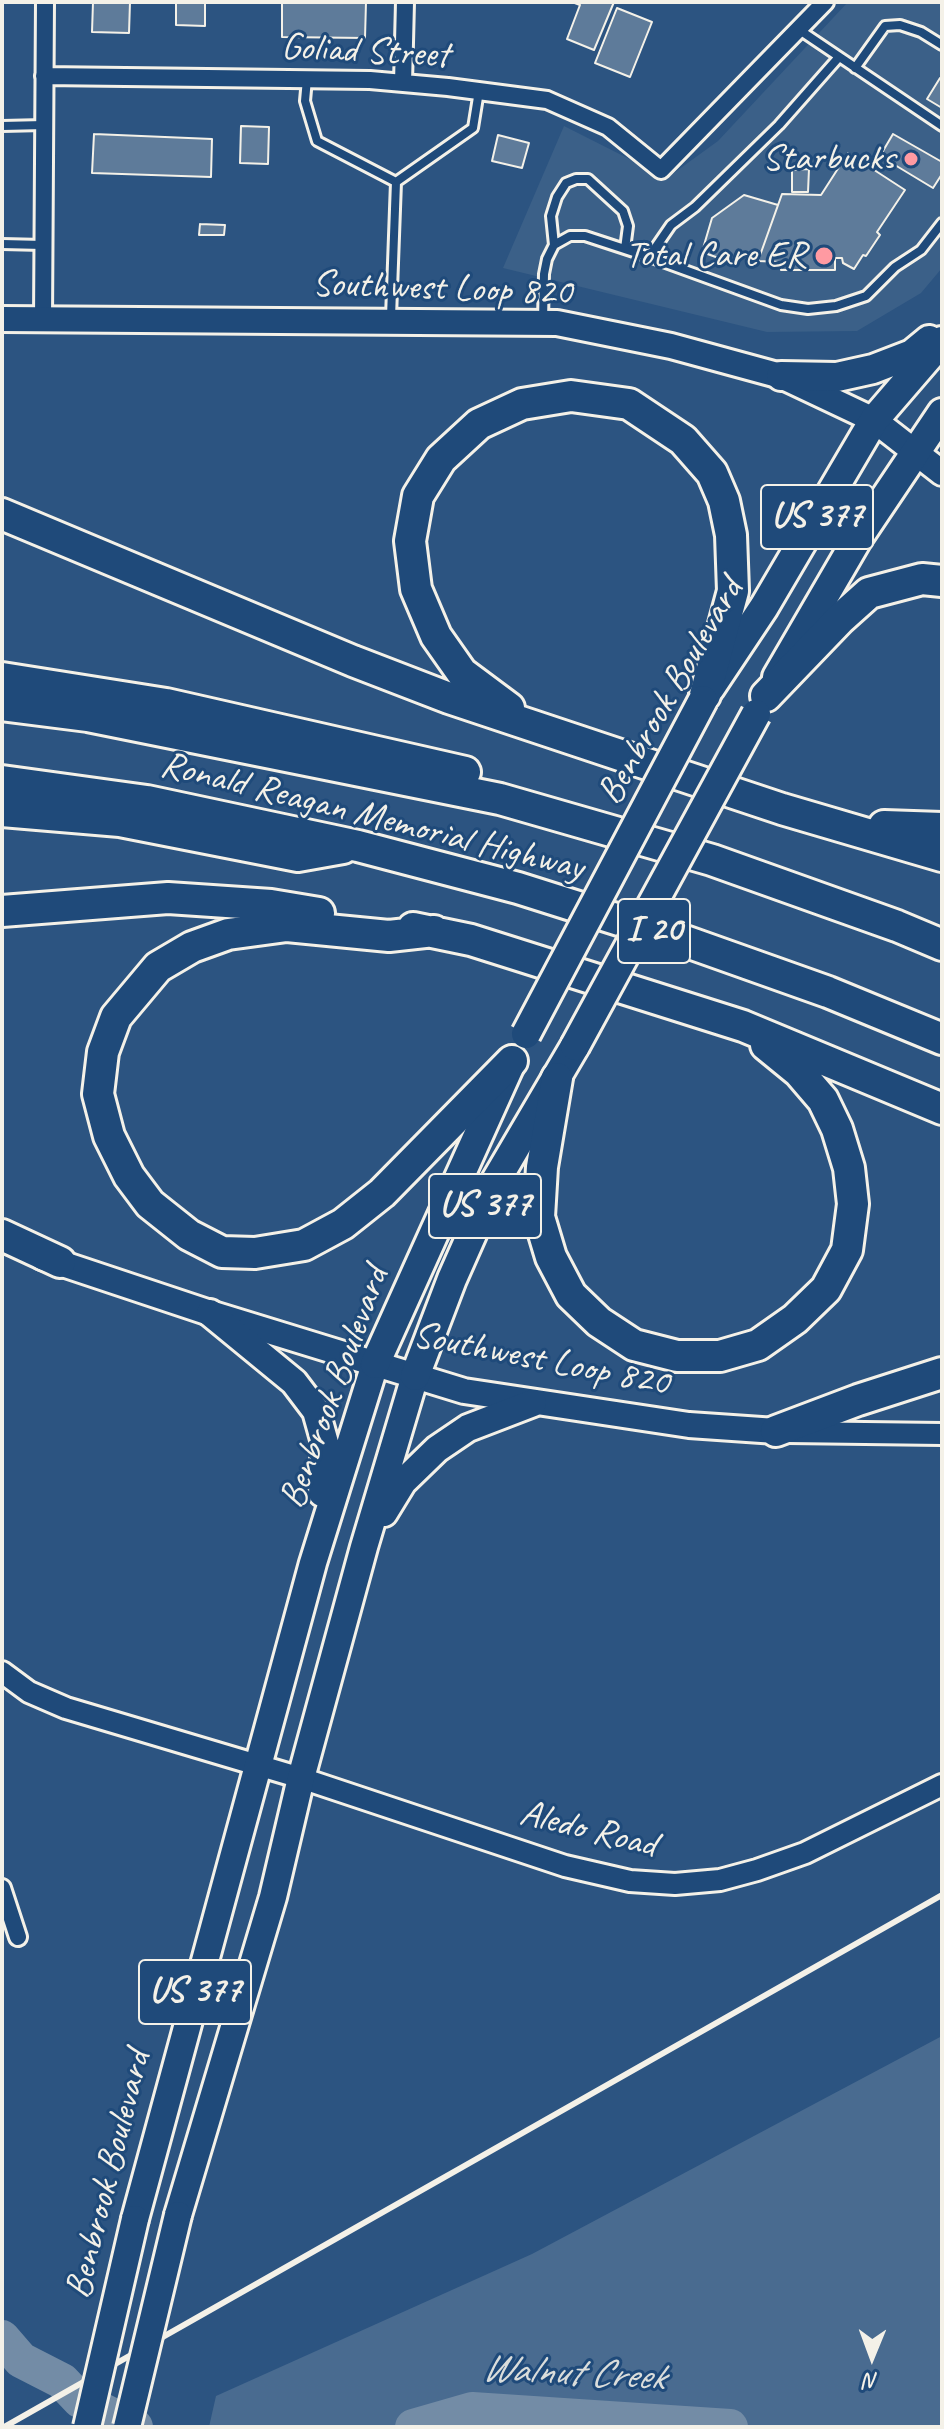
<!DOCTYPE html>
<html>
<head>
<meta charset="utf-8">
<style>
	body { margin:0 }
	#map { position:relative; width:944px; height:2429px; overflow:hidden; background:#2c5481; font-family:Caveat,sans-serif }
	canvas { display:block }
	.frame { position:absolute; inset:0; border:4px solid #f4f1e8; pointer-events:none }
	.north { position:absolute; left:832px; top:2317px; width:80px; height:80px; -webkit-text-stroke:6px #1f4a7a; paint-order:stroke; rotate:181deg; font-size:22px; font-weight:700; line-height:32px; text-align:center; color:#f4f1e8 }
	.north::after { content:''; display:block; margin:auto; width:28px; height:36px; background:#f4f1e8; clip-path:polygon(50% 0,100% 100%,50% 72%,0 100%) }
</style>
</head>
<body>
<div id="map">
<canvas width="944" height="2429"></canvas>
<div class="frame"></div>
<div class="north">N</div>
</div>
<script>
const g = document.querySelector('canvas').getContext('2d');
g.lineJoin = 'round';
function fillPath(path, color) { g.fillStyle = color; g.fill(path, 'evenodd'); }
const toPath = rows => new Path2D(rows.map(r => 'M' + r).join(''));
function stroke(path, color, width, dash) { g.strokeStyle = color; g.lineWidth = width; g.lineCap = dash ? 'butt' : 'round'; g.setLineDash(dash || []); g.stroke(path); }
function write(font, color, halo, rows, align = 'center') {
  g.font = font + ' Caveat,sans-serif'; g.lineWidth = 6; g.setLineDash([]); g.textBaseline = 'middle'; g.strokeStyle = halo; g.fillStyle = color; for (const [text, x, y, turn = 0] of rows) {
    g.save(); g.translate(x, y); g.rotate((+turn || 0) * Math.PI / 180); g.textAlign = isNaN(turn) ? turn : align; if (halo) g.strokeText(text, 0, 0); g.fillText(text, 0, 0); g.restore();
  }
}
const built = toPath([
	[848,2,942,3,942,268,921,293,857,331,767,332,503,268,564,126,667,178,718,141]
]);
const green = toPath([
	[942,2036,942,2427,209,2427,216,2396,532,2254]
]);
const river = toPath([
	[2,2338,21,2360,62,2381,80,2400,135,2427],
	[413,2427,472,2410,730,2427]
]);
const building = toPath([
	[93,2,130,2,129,33,92,32,93,2],
	[176,2,205,2,205,26,176,25,176,2],
	[282,2,366,2,365,38,282,37,282,2],
	[572,2,614,2,594,50,567,39,580,5,572,2],
	[617,8,652,22,630,77,595,63,617,8],
	[940,78,942,79,942,108,927,99,940,78],
	[241,126,269,127,268,164,240,163,241,126],
	[94,134,212,139,211,177,92,173,94,134],
	[893,134,942,162,942,174,933,188,880,156,893,134],
	[498,135,529,143,522,168,492,161,498,135],
	[848,153,905,190,877,232,880,235,866,256,863,255,854,269,843,263,842,258,835,258,835,270,781,270,781,262,758,261,782,194,821,195,848,153],
	[809,169,808,192,792,192,792,170,809,169],
	[744,195,778,205,758,261,740,256,735,264,702,252,712,218,744,195],
	[200,224,225,225,224,235,199,235,200,224]
]);
const service = toPath([
	[798,29,942,126],
	[855,68,885,26,900,25,921,32,942,45],
	[307,79,305,101,317,141,396,182],
	[2,126,44,125],
	[2,244,43,245],
	[554,245,551,216,557,197,566,183,576,179,588,179,623,211,628,226,625,249],
	[649,257,671,225,695,207,779,125,839,57],
	[391,317,396,182,473,128,479,91],
	[543,321,544,274,547,259,554,245,570,236,585,236,649,257,781,305,808,309,836,306,866,296,895,267,921,250,942,223]
]);
const minor = toPath([
	[44,76,370,80,448,87,547,100,608,127,661,170,825,2],
	[403,83,405,2],
	[43,320,45,2],
	[2,1888,18,1937]
]);
const tertiary = toPath([
	[788,1432,942,1434],
	[2,1672,29,1692,66,1708,301,1778,565,1866,630,1881,675,1884,720,1880,757,1870,805,1853,942,1785]
]);
const secondary = toPath([
	[2,319,557,323,671,346,781,376,874,420,942,473],
	[42,1257,210,1313,464,1391,689,1425,776,1431]
]);
const primary = toPath([
	[210,1313,294,1382,316,1411,325,1443,322,1493],
	[384,1513,403,1482,437,1449,468,1428,533,1403],
	[178,2215,273,1897,301,1778,364,1547,415,1376],
	[135,2219,313,1563,375,1364]
]);
const trunk = toPath([
	[781,376,837,377,873,369,912,354,929,340],
	[777,677,858,538,942,413],
	[710,688,764,607,874,420,942,341],
	[375,1364,509,1067],
	[415,1376,452,1279,495,1182,575,1046]
]);
const motorway = toPath([
	[2,514,353,661,449,698,782,809,942,856],
	[2,678,166,704,465,772],
	[766,696,840,619,869,593,922,579,942,581],
	[2,705,88,716,500,799,712,860,897,926,942,945],
	[509,708,462,673,436,636,416,589,410,541,418,496,441,459,479,424,522,404,571,396,629,404,683,440,712,473,724,501,731,535,733,591,705,695],
	[2,781,147,801,358,846,518,888,676,938,828,992,942,1039],
	[2,811,120,821,298,856,343,848],
	[884,826,942,828],
	[2,911,168,898,271,905,319,913],
	[413,928,471,940,743,1026,942,1109],
	[434,931,389,936,287,926,228,934,192,947,158,967,116,1017,103,1052,98,1094,109,1136,129,1176,150,1204,189,1235,222,1252,255,1253,304,1245,343,1224,382,1193,512,1061],
	[557,1078,542,1167,539,1217,551,1257,571,1295,599,1322,634,1345,677,1356,720,1356,758,1345,795,1319,826,1289,847,1250,853,1204,849,1168,837,1129,823,1100,799,1072,766,1045],
	[2,1235,60,1262],
	[776,1431,858,1400,942,1373]
]);
const rail = toPath([
	[4,2427,942,1895]
]);
const primaryBridge = toPath([
	[87,2427,135,2219],
	[127,2427,178,2215]
]);
const trunkBridge = toPath([
	[526,1034,703,700],
	[575,1046,756,714]
]);
const markers = [
	[911,159,8,"#ff9aa2"],
	[824,256,10,"#ff9aa2"]
];
const shields = [
	[817,517,112],
	[654,931,72],
	[485,1206,112],
	[195,1992,112]
];
const shieldNames = [
	["US 377",817,517],
	["I 20",654,931],
	["US 377",485,1206],
	["US 377",195,1992]
];
const streetNames = [
	["Goliad Street",365,52,3],
	["Southwest Loop 820",442,289,2],
	["Benbrook Boulevard",671,692,-60],
	["Ronald Reagan Memorial Highway",372,817,14],
	["Southwest Loop 820",541,1360,11],
	["Benbrook Boulevard",335,1388,-70],
	["Aledo Road",588,1830,14],
	["Benbrook Boulevard",109,2175,-76]
];
const poiNames = [
	["Starbucks",895,159],
	["Total Care ER",806,256]
];
const waterNames = [
	["Walnut Creek",573,2374,3]
];
fillPath(built, '#3b6088');
fillPath(green, '#496b90');
stroke(river, '#738ca6', 36);
fillPath(building, '#5e7b9a');
stroke(building, '#f4f1e8', 2);
stroke(service, '#f4f1e8', 14);
stroke(minor, '#f4f1e8', 22);
stroke(tertiary, '#f4f1e8', 26);
stroke(secondary, '#f4f1e8', 30);
stroke(primary, '#f4f1e8', 32);
stroke(trunk, '#f4f1e8', 34);
stroke(motorway, '#f4f1e8', 36);
stroke(service, '#1f4a7a', 8);
stroke(minor, '#1f4a7a', 16);
stroke(tertiary, '#1f4a7a', 20);
stroke(secondary, '#1f4a7a', 24);
stroke(primary, '#1f4a7a', 26);
stroke(trunk, '#1f4a7a', 28);
stroke(motorway, '#1f4a7a', 30);
stroke(rail, '#f4f1e8', 6);
stroke(primaryBridge, '#f4f1e8', 32, []);
stroke(trunkBridge, '#f4f1e8', 34, []);
stroke(primaryBridge, '#1f4a7a', 26);
stroke(trunkBridge, '#1f4a7a', 28);
for (const [x, y, r, color] of markers) { const dot = new Path2D(); dot.arc(x, y, r, 0, 2 * Math.PI); g.fillStyle = color; g.fill(dot); stroke(dot, '#1f4a7a', 3); }
for (const [x, y, w] of shields) { const box = new Path2D(); box.roundRect(x - w / 2, y - 32, w, 64, 6); g.fillStyle = '#1f4a7a'; g.fill(box); stroke(box, '#f4f1e8', 2); }
write('bold 36px', '#f4f1e8', null, shieldNames);
write('38px', '#f4f1e8', '#1f4a7a', streetNames);
write('38px', '#f4f1e8', '#1f4a7a', poiNames, 'right');
write('italic 40px', '#dadddb', '#1f4a7a', waterNames);
</script>
</body>
</html>
